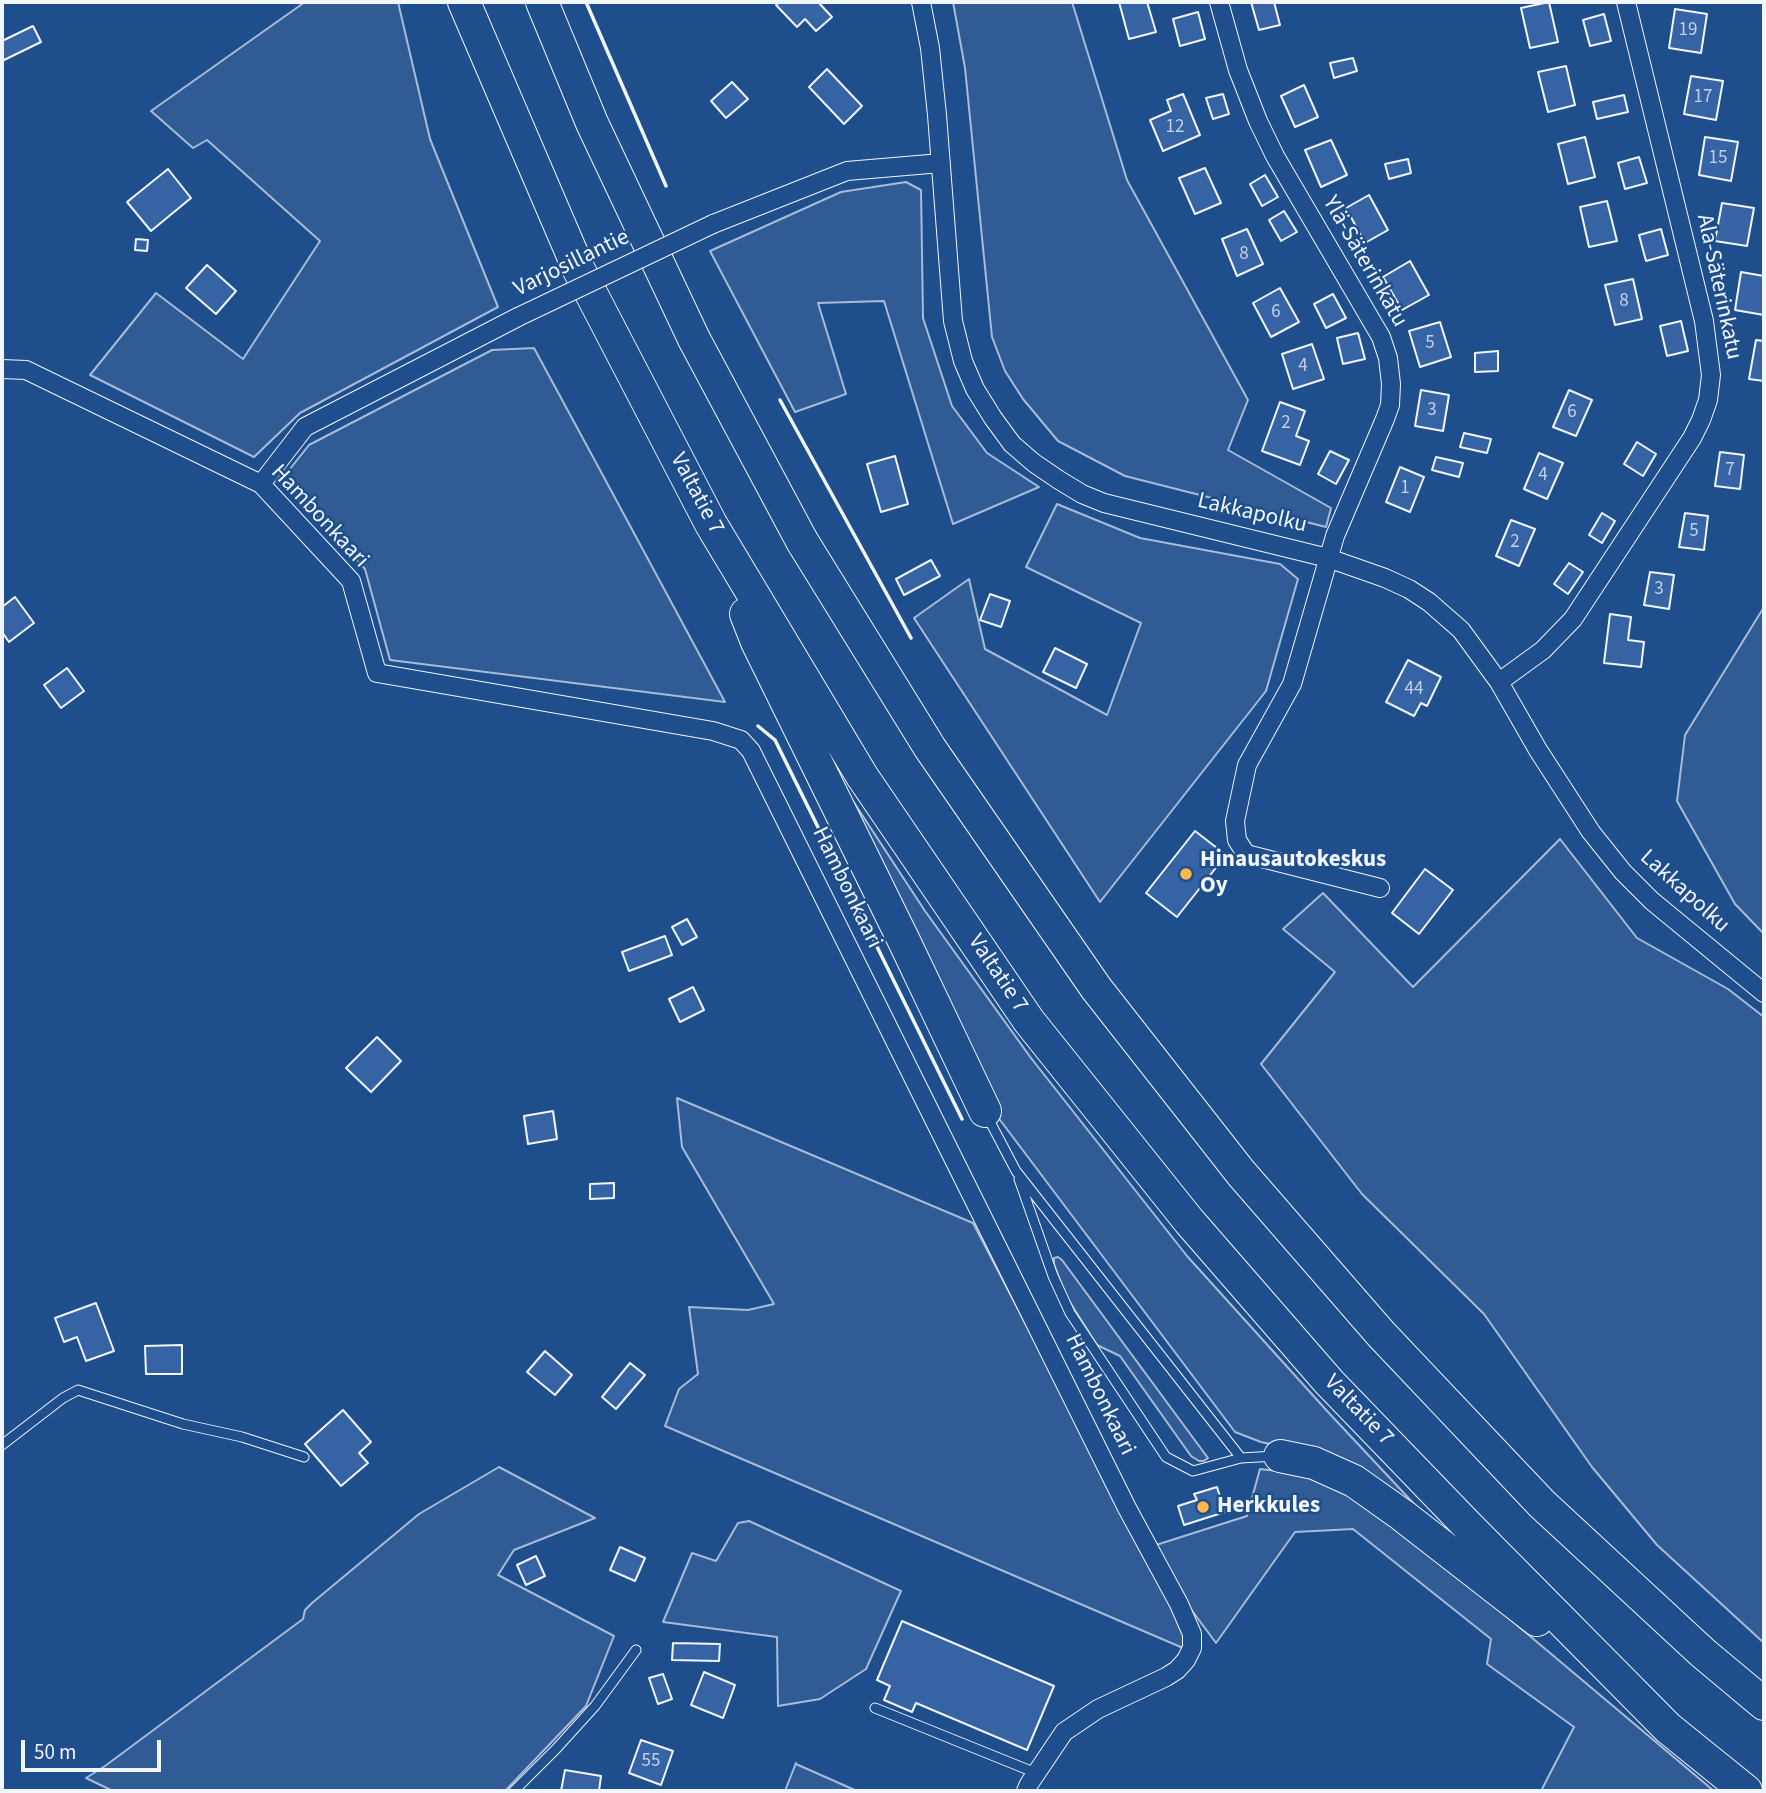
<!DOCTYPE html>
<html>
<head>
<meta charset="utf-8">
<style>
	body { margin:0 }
	#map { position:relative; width:1766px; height:1793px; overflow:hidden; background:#1f4e8c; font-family:"Source Sans 3",sans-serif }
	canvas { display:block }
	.frame { position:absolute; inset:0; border:4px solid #f2f6ff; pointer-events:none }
	.scale { position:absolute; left:21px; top:1740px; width:140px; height:32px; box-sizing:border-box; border:4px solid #f2f6ff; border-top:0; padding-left:9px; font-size:21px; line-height:24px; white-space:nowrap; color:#f2f6ff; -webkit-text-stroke:5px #1f4e8c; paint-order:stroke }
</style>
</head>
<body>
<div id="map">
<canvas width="1766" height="1793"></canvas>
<div class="frame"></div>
<div class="scale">50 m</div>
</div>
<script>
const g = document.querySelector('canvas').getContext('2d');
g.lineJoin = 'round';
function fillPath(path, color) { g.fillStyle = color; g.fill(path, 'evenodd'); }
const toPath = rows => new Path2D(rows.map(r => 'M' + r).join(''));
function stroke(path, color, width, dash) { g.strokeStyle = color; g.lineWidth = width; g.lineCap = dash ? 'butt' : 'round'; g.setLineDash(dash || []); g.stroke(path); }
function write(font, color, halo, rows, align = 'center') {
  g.font = font + ' "Source Sans 3",sans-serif'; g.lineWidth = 5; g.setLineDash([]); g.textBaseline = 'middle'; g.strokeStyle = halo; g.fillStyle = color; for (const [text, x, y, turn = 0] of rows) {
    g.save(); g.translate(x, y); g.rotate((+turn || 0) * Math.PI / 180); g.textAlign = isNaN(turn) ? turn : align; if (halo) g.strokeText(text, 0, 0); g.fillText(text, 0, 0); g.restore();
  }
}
const green = toPath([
	[305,2,398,2,430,139,498,307,300,413,254,457,90,375,156,293,243,359,320,241,207,140,193,148,151,111,305,2],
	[953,2,1072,2,1127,180,1248,400,1228,450,1331,508,1326,527,1125,476,1058,441,1023,399,1005,371,992,337,965,68,953,2],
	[906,182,921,190,923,318,952,406,987,453,1039,487,953,524,884,301,818,303,846,394,795,412,710,251,841,192,906,182],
	[534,348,600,470,725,702,390,660,365,569,282,479,309,445,492,350,534,348],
	[1057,504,1140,538,1280,564,1298,579,1266,691,1100,902,914,618,969,579,985,649,1107,715,1141,623,1026,567,1057,504],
	[1764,607,1764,934,1735,904,1677,801,1685,735,1764,607],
	[853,801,925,911,1031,1058,1187,1256,1328,1412,1416,1506,1302,1451,1261,1442,1235,1432,991,1108,853,801],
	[1560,839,1637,938,1728,989,1764,1017,1764,1643,1657,1545,1592,1467,1484,1314,1362,1194,1261,1064,1335,972,1283,929,1323,893,1413,987,1560,839],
	[677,1098,973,1223,1170,1600,1186,1639,1183,1648,665,1426,679,1389,698,1374,689,1307,748,1310,774,1304,682,1147,677,1098],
	[1058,1257,1062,1260,1205,1454,1208,1458,1204,1461,1199,1461,1191,1456,1120,1356,1097,1345,1066,1296,1054,1264,1054,1258,1058,1257],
	[499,1467,595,1518,514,1550,498,1575,614,1636,586,1706,505,1791,113,1791,86,1778,105,1766,303,1619,305,1610,312,1603,419,1514,499,1467],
	[1260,1469,1302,1474,1348,1493,1499,1610,1714,1791,1541,1791,1574,1727,1487,1664,1491,1639,1353,1529,1295,1532,1216,1643,1190,1608,1156,1545,1247,1516,1260,1469],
	[749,1521,901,1591,866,1669,820,1699,778,1706,777,1637,663,1622,692,1553,716,1561,738,1523,749,1521],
	[796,1763,796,1764,857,1791,785,1791,796,1763]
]);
const building = toPath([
	[780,2,821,2,819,3,832,17,816,31,805,19,797,27,776,5,780,2],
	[1119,2,1147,2,1156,32,1129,39,1119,2],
	[1251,2,1274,2,1280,25,1259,30,1251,2],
	[1549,2,1558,42,1530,48,1521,8,1549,2],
	[1675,9,1707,14,1701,53,1669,48,1675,9],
	[1198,12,1205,39,1180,46,1173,19,1198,12],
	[1604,14,1611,41,1590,46,1583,20,1604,14],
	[33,26,41,42,2,61,2,41,33,26],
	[1353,58,1357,71,1334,78,1330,63,1353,58],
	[1566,66,1575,105,1548,112,1538,72,1566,66],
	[827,69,862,106,844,124,809,87,827,69],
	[1691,76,1723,81,1716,120,1684,114,1691,76],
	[732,82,748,99,726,118,711,101,732,82],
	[1304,85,1318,117,1295,127,1281,96,1304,85],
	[1183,94,1200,135,1163,151,1150,120,1171,111,1167,100,1183,94],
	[1223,94,1229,114,1213,119,1206,98,1223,94],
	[1624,95,1628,112,1597,119,1593,102,1624,95],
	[1585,137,1595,177,1568,184,1558,144,1585,137],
	[1705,137,1738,142,1731,181,1699,175,1705,137],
	[1331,140,1347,175,1321,187,1305,150,1331,140],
	[1639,157,1647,183,1625,189,1618,163,1639,157],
	[1408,159,1411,173,1389,179,1385,164,1408,159],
	[1205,168,1221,203,1195,214,1179,178,1205,168],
	[168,169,191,198,151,231,127,202,168,169],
	[1265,175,1278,197,1262,206,1250,184,1265,175],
	[1369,195,1388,230,1365,243,1346,208,1369,195],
	[1607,201,1617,241,1589,247,1580,207,1607,201],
	[1722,203,1754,208,1747,246,1715,241,1722,203],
	[1284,211,1297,232,1281,241,1269,220,1284,211],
	[1247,229,1263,264,1237,276,1222,239,1247,229],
	[1661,229,1668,255,1646,261,1639,235,1661,229],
	[136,239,148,240,147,251,135,250,136,239],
	[1410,261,1429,295,1402,310,1383,277,1410,261],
	[207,265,236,291,216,314,186,288,207,265],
	[1741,272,1764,276,1764,315,1735,310,1741,272],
	[1633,279,1642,319,1615,325,1605,285,1633,279],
	[1280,288,1299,322,1271,337,1253,303,1280,288],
	[1333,294,1346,318,1326,328,1314,304,1333,294],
	[1681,321,1688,351,1667,356,1660,326,1681,321],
	[1440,322,1451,357,1420,367,1409,331,1440,322],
	[1358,333,1365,359,1343,364,1337,338,1358,333],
	[1756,340,1764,341,1764,381,1749,379,1756,340],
	[1312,344,1324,379,1293,389,1282,354,1312,344],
	[1498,351,1498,371,1475,372,1475,353,1498,351],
	[1421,390,1449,395,1443,431,1415,426,1421,390],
	[1569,390,1592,400,1576,436,1553,427,1569,390],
	[1280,402,1305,411,1296,436,1309,441,1300,465,1262,451,1280,402],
	[1464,433,1491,439,1487,453,1460,447,1464,433],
	[1637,442,1656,454,1643,476,1624,464,1637,442],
	[1330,451,1349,460,1336,484,1318,474,1330,451],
	[1720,452,1744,455,1740,489,1715,486,1720,452],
	[1539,453,1563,463,1547,499,1524,489,1539,453],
	[895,456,908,504,881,512,867,464,895,456],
	[1436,457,1463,463,1459,477,1432,470,1436,457],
	[1400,467,1424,477,1410,512,1386,502,1400,467],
	[1602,513,1615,521,1602,543,1589,535,1602,513],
	[1685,513,1708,516,1704,550,1679,547,1685,513],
	[1511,520,1535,529,1519,566,1496,556,1511,520],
	[931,560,940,576,904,595,896,579,931,560],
	[1569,563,1583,572,1568,594,1554,584,1569,563],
	[1650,572,1674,575,1669,609,1644,605,1650,572],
	[990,594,1010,601,1001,627,980,620,990,594],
	[15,597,34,623,9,642,2,632,2,607,15,597],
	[1610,614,1631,617,1628,640,1644,642,1641,667,1604,663,1610,614],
	[1055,648,1087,664,1076,688,1043,672,1055,648],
	[1408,660,1441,677,1427,706,1421,703,1414,716,1386,702,1408,660],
	[67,668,84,691,61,708,44,685,67,668],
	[1195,831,1226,855,1177,917,1146,893,1195,831],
	[1425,869,1453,890,1419,934,1392,913,1425,869],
	[687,919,697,937,682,945,672,927,687,919],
	[665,936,672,955,629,971,622,952,665,936],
	[693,987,704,1010,680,1022,669,999,693,987],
	[377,1037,401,1061,371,1092,346,1068,377,1037],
	[553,1111,557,1139,528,1144,524,1116,553,1111],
	[614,1183,614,1198,590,1199,590,1184,614,1183],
	[96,1303,114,1351,86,1361,77,1337,64,1342,55,1318,96,1303],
	[182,1345,182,1374,146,1374,145,1346,182,1345],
	[545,1351,572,1375,555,1395,527,1372,545,1351],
	[630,1363,645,1375,616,1409,602,1397,630,1363],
	[343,1410,371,1442,359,1453,368,1463,341,1486,305,1444,343,1410],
	[1217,1487,1225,1512,1184,1525,1178,1506,1197,1500,1194,1494,1217,1487],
	[620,1547,645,1558,635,1581,610,1570,620,1547],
	[536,1556,545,1576,526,1585,517,1565,536,1556],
	[902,1621,1054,1686,1027,1750,916,1703,912,1712,884,1700,890,1686,877,1680,902,1621],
	[673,1643,720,1644,719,1661,672,1660,673,1643],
	[704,1672,735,1685,723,1718,691,1705,704,1672],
	[663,1674,672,1699,658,1704,649,1678,663,1674],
	[641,1740,673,1751,661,1785,629,1773,641,1740],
	[565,1770,601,1776,599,1791,561,1791,565,1770]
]);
const service = toPath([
	[987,1116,1016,1171,1241,1458,1276,1456],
	[1019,1179,1053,1276,1070,1313,1166,1457,1193,1471,1241,1458],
	[2,1445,63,1398,78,1390,183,1424,242,1437,304,1457],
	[875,1708,1036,1773],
	[514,1791,556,1749,595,1706,636,1650]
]);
const minor = toPath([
	[921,2,930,48,937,115,953,321,963,361,975,389,993,418,1012,444,1034,463,1059,480,1082,494,1104,503,1328,558,1385,578,1409,589,1429,602,1461,630,1499,682,1538,750,1591,832,1623,872,1652,901,1764,993],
	[1219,2,1238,70,1258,121,1275,156,1381,337,1388,358,1391,384,1390,405,1385,419,1335,536,1292,684,1247,765,1235,821,1237,840,1246,854,1380,888],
	[713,224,847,171,941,163],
	[2,369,26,370,261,484,351,581,377,673,713,731,741,740,751,751,1127,1508,1179,1604,1192,1634,1192,1648,1186,1660,1177,1670,1166,1677,1098,1709,1064,1732,1029,1784,1026,1791],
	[261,484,305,427,518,317],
	[1499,682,1543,650,1573,619,1692,438,1701,420,1708,400,1711,375,1704,321,1626,2]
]);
const motorway = toPath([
	[464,2,579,270,711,524,862,776,1029,1021,1189,1221,1329,1382,1468,1526,1668,1728,1746,1791],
	[542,2,592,123,694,339,802,541,930,748,1096,988,1241,1173,1381,1334,1542,1504,1703,1653,1764,1704],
	[746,614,757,642,904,941,985,1111],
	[1280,1456,1314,1463,1354,1481,1402,1515,1537,1620]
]);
const minorBridge = toPath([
	[518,317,713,224]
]);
const wall = toPath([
	[586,2,666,186],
	[780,400,911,638],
	[758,726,775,740,962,1119]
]);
const markers = [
	[1186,874,7,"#ffb74d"],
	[1203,1507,7,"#ffb74d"]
];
const numberNames = [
	["19",1688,31],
	["17",1703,98],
	["12",1175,128],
	["15",1718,159],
	["8",1244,255],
	["8",1624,302],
	["6",1276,313],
	["5",1430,344],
	["4",1303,367],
	["3",1432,411],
	["6",1572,413],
	["2",1286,424],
	["7",1730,471],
	["4",1543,476],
	["1",1405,489],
	["5",1694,532],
	["2",1515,543],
	["3",1659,590],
	["44",1414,690],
	["55",651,1762]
];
const streetNames = [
	["Ylä-Säterinkatu",1364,262,60],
	["Varjosillantie",572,264,-26],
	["Ala-Säterinkatu",1718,287,78],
	["Valtatie 7",696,494,62],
	["Lakkapolku",1252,514,13],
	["Hambonkaari",319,517,47],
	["Hambonkaari",846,888,64],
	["Lakkapolku",1684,892,42],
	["Valtatie 7",997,974,56],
	["Hambonkaari",1099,1395,64],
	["Valtatie 7",1358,1411,46]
];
const poiNames = [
	["Hinausautokeskus",1200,861],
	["Oy",1200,887],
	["Herkkules",1217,1507]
];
fillPath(green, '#305b95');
stroke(green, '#a8bbd7', 2);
fillPath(building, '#3563a3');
stroke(building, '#f2f6ff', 2);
stroke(service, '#f2f6ff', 11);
stroke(minor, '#f2f6ff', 20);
stroke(motorway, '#f2f6ff', 34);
stroke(service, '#1f4e8c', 9);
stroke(minor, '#1f4e8c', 18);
stroke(motorway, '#1f4e8c', 32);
stroke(minorBridge, '#f2f6ff', 20, []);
stroke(minorBridge, '#1f4e8c', 18);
stroke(wall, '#f2f6ff', 3.5);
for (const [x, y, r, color] of markers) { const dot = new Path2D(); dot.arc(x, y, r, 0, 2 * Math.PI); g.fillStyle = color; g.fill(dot); stroke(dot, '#1f4e8c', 2.5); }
write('19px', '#c3d1e8', null, numberNames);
write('23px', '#f2f6ff', '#1f4e8c', streetNames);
write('bold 23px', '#f2f6ff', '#1f4e8c', poiNames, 'left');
</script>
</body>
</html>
